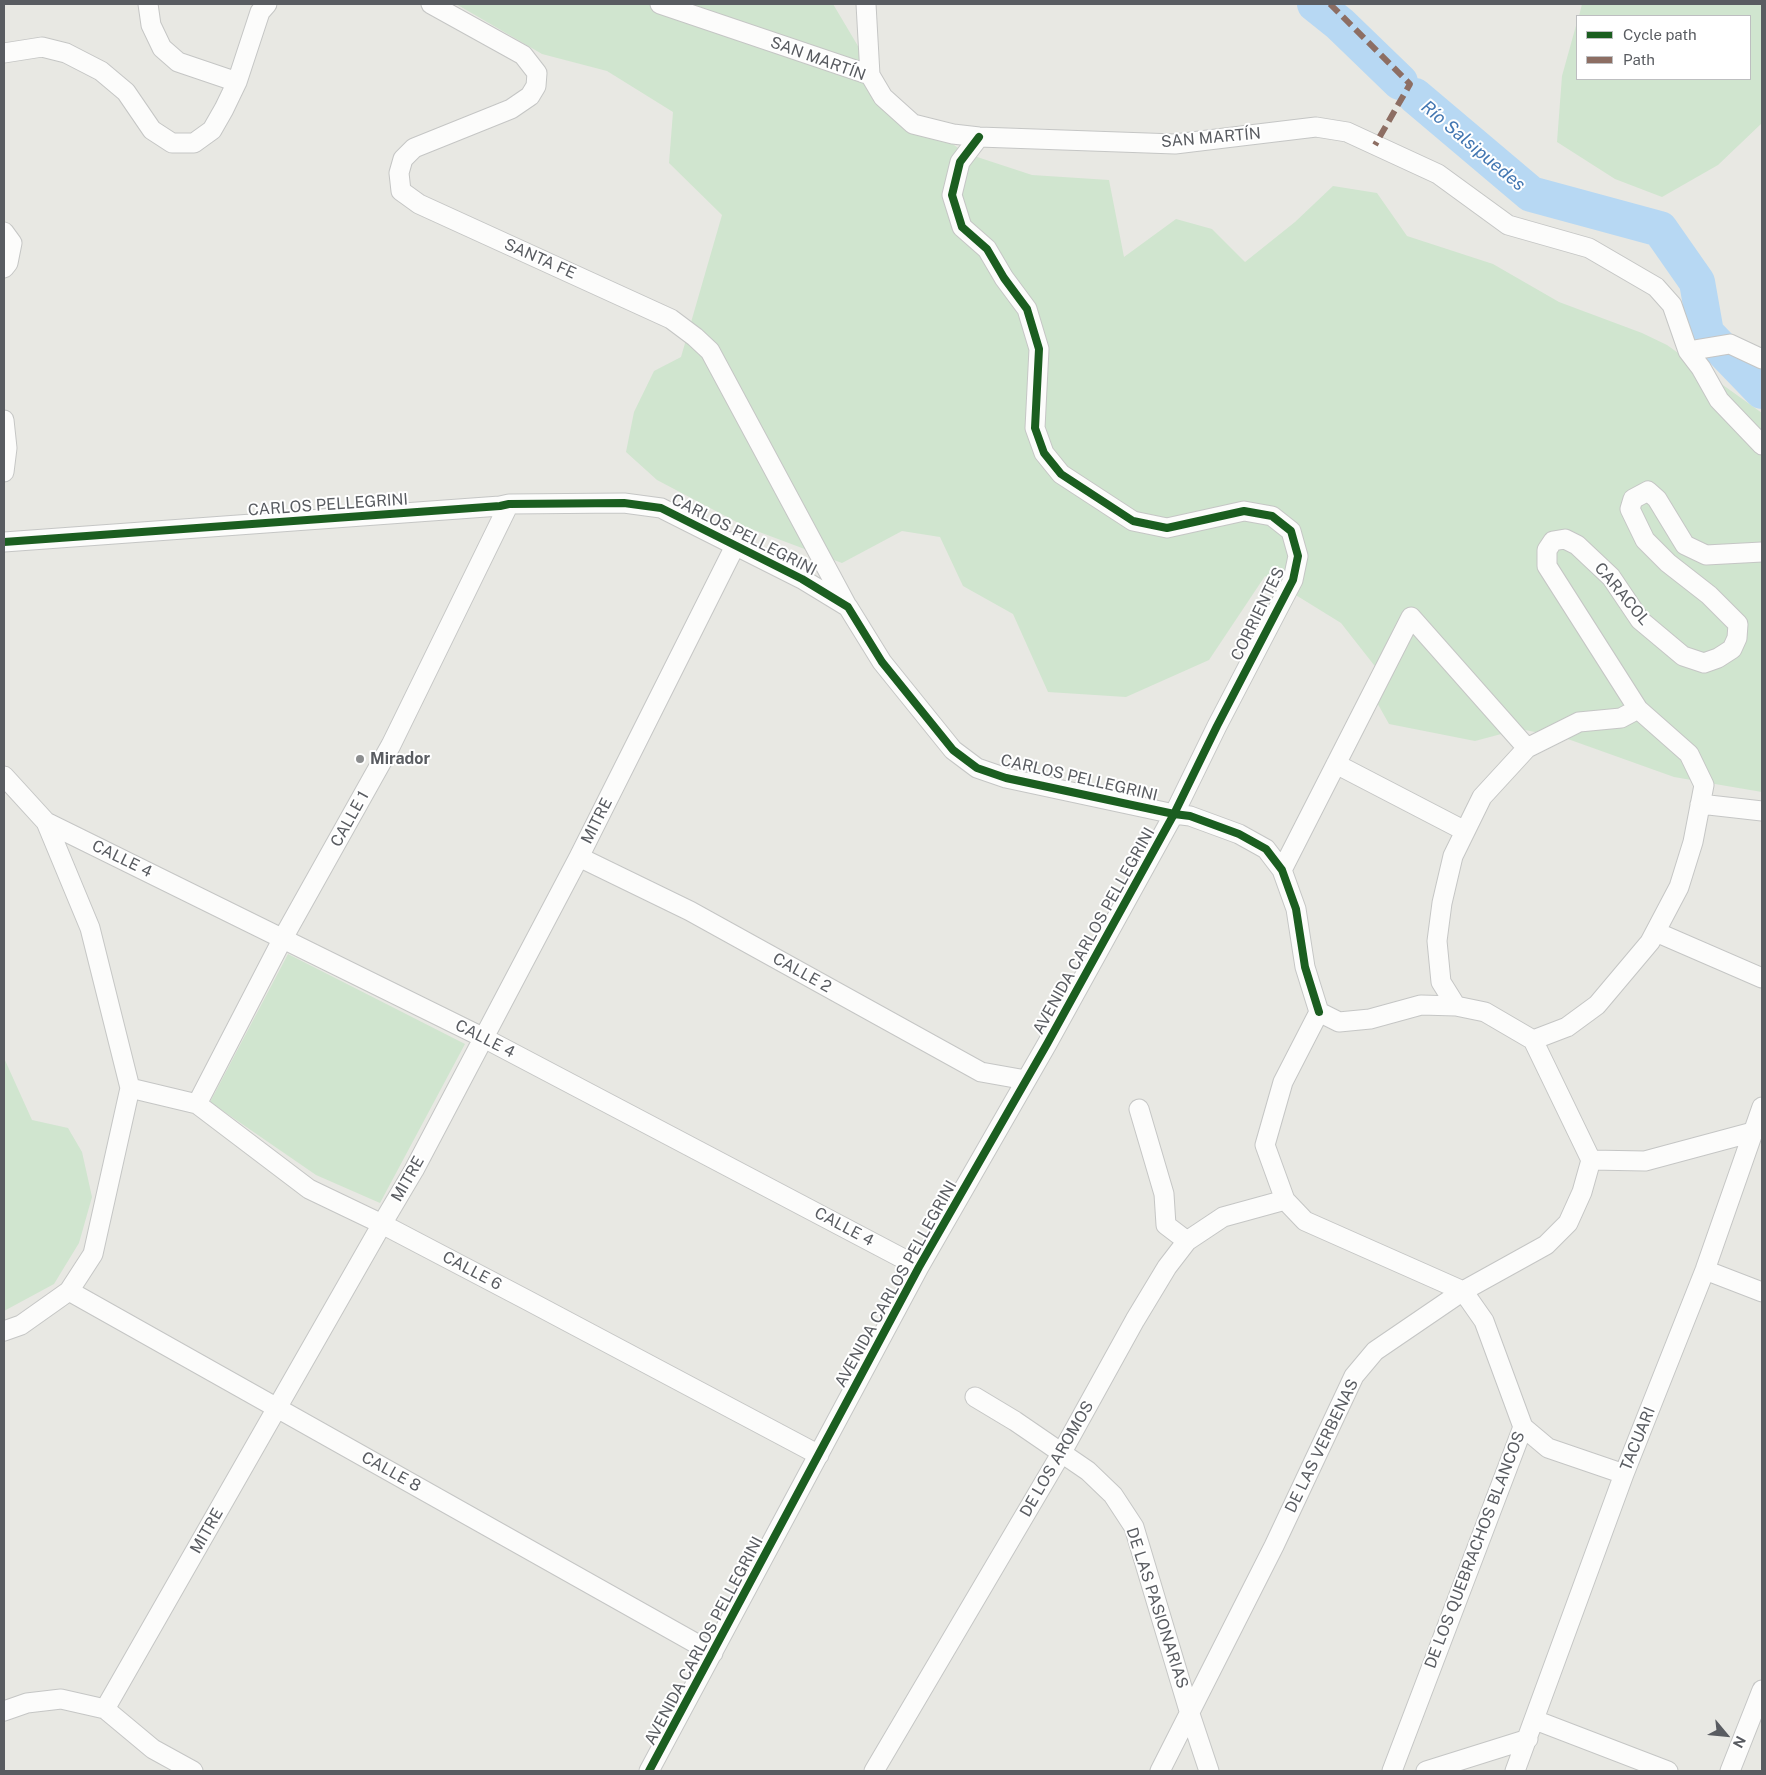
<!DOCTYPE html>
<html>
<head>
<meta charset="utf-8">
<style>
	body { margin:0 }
	#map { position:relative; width:1766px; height:1775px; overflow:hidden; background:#e8e8e3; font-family:"Public Sans",sans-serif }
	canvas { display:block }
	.frame { position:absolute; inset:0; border:5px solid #595c61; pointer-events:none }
	.legend { position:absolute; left:1576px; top:15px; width:175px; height:65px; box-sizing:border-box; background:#fff; border:1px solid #bdbec0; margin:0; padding:6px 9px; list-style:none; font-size:15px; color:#595c61 }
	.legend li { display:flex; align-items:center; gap:10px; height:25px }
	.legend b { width:25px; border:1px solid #bdbec0 }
	.north { position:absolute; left:1701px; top:1710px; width:50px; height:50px; -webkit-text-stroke:4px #fff; paint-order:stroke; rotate:118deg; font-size:14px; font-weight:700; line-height:20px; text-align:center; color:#595c61 }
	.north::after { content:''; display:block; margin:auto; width:18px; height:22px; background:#595c61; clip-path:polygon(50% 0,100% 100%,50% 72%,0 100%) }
</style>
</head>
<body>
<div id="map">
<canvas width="1766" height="1775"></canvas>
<div class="frame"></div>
<ul class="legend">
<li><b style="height:6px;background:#1b5e20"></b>Cycle path</li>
<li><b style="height:6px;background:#8d6e63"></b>Path</li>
</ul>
<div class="north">N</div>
</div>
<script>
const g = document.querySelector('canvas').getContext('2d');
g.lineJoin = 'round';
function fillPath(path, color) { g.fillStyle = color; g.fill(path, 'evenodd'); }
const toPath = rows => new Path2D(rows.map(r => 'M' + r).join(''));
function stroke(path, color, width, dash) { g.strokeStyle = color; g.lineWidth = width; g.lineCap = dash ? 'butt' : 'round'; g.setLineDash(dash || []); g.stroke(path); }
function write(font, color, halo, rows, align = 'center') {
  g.font = font + ' "Public Sans",sans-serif'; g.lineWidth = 4; g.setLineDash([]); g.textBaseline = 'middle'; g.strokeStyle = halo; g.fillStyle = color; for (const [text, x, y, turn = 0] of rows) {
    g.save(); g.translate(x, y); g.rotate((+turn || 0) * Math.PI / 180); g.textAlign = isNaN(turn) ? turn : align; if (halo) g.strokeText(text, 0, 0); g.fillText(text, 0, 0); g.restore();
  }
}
const green = toPath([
	[456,4,833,4,874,73,902,107,965,153,1032,175,1109,180,1124,257,1176,219,1212,229,1245,262,1295,222,1333,186,1377,193,1407,236,1493,264,1559,302,1642,333,1667,345,1762,413,1762,792,1674,777,1565,738,1520,729,1475,741,1389,724,1375,699,1381,674,1341,623,1265,576,1209,660,1126,697,1048,692,1013,614,963,586,940,537,902,531,842,563,746,527,657,480,626,452,634,412,654,371,681,357,722,215,669,163,673,112,607,71,542,54],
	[1582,4,1762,4,1762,123,1718,165,1662,197,1615,179,1557,142,1562,76,1577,22,1577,79,1750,79,1750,16,1579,16],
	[288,954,465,1044,380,1203,316,1175,210,1102],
	[4,1058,32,1120,68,1128,82,1152,92,1197,79,1243,54,1284,4,1311]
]);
const river = toPath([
	[1315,4,1340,24,1400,82],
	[1415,96,1531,194,1660,229,1697,282,1706,333,1762,391]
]);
const minor = toPath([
	[148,4,151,25,162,48,178,62,237,82],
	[431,4,523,55,537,73,536,86,530,96,511,109,414,148,403,159,399,173,401,191,419,204,671,319,695,337,710,351,847,606],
	[660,4,870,75,883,97,913,124,953,134,979,137,1175,144,1316,127,1347,132,1438,174,1508,225,1589,248,1656,287,1672,305,1688,351,1701,368,1719,400,1762,445],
	[866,4,870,75],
	[4,53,42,47,66,53,101,71,126,92,152,130,172,143,194,143,212,130,224,109,237,82,260,12,267,4],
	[4,232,12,243,8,263,4,268],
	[1688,351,1730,344,1762,359],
	[4,420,7,448,4,472],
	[4,542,500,506,509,504,624,503,661,508,802,579,848,607,882,662,953,750,977,768,1006,778,1174,814,1190,816,1239,834,1266,849,1282,870,1296,909,1305,967,1319,1012],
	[1336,764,1465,831],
	[4,776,46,822,90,928,130,1088,93,1254,69,1291,21,1325,4,1331],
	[1700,804,1762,811],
	[46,822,484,1038,919,1267],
	[579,857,690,911,981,1072,1026,1080],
	[1282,870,1411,617,1527,748],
	[1656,932,1762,978],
	[1456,1006,1441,982,1437,941,1442,903,1453,856,1482,797,1527,748,1579,722,1621,718,1638,709],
	[1319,1012,1339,1022,1370,1019,1421,1005,1456,1006,1485,1012,1533,1040,1567,1027,1597,1005,1650,942,1679,887,1693,842,1704,785,1689,754,1638,709,1547,566,1547,550,1553,541,1565,539,1577,545,1611,577,1640,620,1683,656,1704,663,1718,658,1732,649,1737,638,1738,624,1709,595,1668,563,1645,540,1630,509,1633,499,1648,491,1657,499,1685,545,1706,555,1762,552],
	[1319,1012,1283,1082,1265,1145,1285,1200,1305,1221,1463,1291,1484,1321,1523,1427,1392,1771],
	[130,1088,197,1104,309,1189,382,1224,527,1300,819,1455],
	[197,1104,283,938,391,745,509,504],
	[1139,1109,1164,1194,1166,1225,1187,1241],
	[1591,1160,1645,1161,1753,1132],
	[1705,1270,1762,1292],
	[69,1291,713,1653],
	[975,1397,1015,1421,1088,1471,1113,1495,1134,1527,1190,1714,1209,1771],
	[1523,1427,1548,1448,1624,1474],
	[105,1709,382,1224,414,1170,579,857,736,544],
	[4,1711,27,1703,61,1699,105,1709,153,1749,193,1771],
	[1535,1720,1668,1771],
	[649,1771,919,1267,1047,1044,1174,814,1217,726,1293,580,1298,556,1291,531,1272,516,1244,511,1167,528,1133,521,1061,474,1044,453,1035,428,1039,349,1027,309,1004,278,987,249,962,227,952,195,960,162,979,137],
	[874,1771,1062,1452,1135,1320,1167,1267,1187,1241,1223,1217,1285,1200],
	[1160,1771,1274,1546,1354,1376,1375,1351,1463,1291,1546,1245,1568,1223,1582,1192,1591,1160,1533,1040],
	[1426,1771,1528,1739],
	[1515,1771,1624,1474,1705,1270,1762,1107],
	[1730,1771,1762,1690]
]);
const quiet = toPath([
	[1330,4,1410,84,1375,145]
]);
const cycleway = toPath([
	[4,542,500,506,509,504,624,503,661,508,802,579,848,607,882,662,953,750,977,768,1006,778,1174,814,1190,816,1239,834,1266,849,1282,870,1296,909,1305,967,1319,1012],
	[649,1771,919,1267,1047,1044,1174,814,1217,726,1293,580,1298,556,1291,531,1272,516,1244,511,1167,528,1133,521,1061,474,1044,453,1035,428,1039,349,1027,309,1004,278,987,249,962,227,952,195,960,162,979,137]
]);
const markers = [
	[360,759,5,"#8b8d8e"]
];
const streetNames = [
	["SAN MARTÍN",818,59,20],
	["SAN MARTÍN",1211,138,-5],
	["SANTA FE",540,259,24],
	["CARLOS PELLEGRINI",328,505,-4],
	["CARLOS PELLEGRINI",744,535,27],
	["CARACOL",1622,594,50],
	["CORRIENTES",1258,614,-64],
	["CARLOS PELLEGRINI",1079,778,13],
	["CALLE 1",350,819,-61],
	["MITRE",597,821,-63],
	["CALLE 4",122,859,26],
	["AVENIDA CARLOS PELLEGRINI",1094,931,-61],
	["CALLE 2",802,973,29],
	["CALLE 4",485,1039,27],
	["MITRE",408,1179,-60],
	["CALLE 4",844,1227,28],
	["CALLE 6",472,1271,28],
	["AVENIDA CARLOS PELLEGRINI",896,1284,-61],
	["TACUARI",1638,1439,-68],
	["DE LAS VERBENAS",1322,1446,-64],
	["DE LOS AROMOS",1057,1459,-60],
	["CALLE 8",391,1472,29],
	["MITRE",207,1531,-60],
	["DE LOS QUEBRACHOS BLANCOS",1475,1550,-69],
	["DE LAS PASIONARIAS",1157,1608,72],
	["AVENIDA CARLOS PELLEGRINI",704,1641,-62]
];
const poiNames = [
	["Mirador",370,759]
];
const waterNames = [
	["Río Salsipuedes",1473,146,40]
];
fillPath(green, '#d0e5cf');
stroke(river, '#b7d8f3', 36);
stroke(minor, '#c5c6c5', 21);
stroke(minor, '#fcfcfb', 19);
stroke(quiet, '#8d6e63', 6, [12, 6]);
stroke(cycleway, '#1b5e20', 8);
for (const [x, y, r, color] of markers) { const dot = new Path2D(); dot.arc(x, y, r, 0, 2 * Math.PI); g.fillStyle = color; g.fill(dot); stroke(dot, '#fff', 2); }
write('16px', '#595c61', '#fff', streetNames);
write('bold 16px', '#595c61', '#fff', poiNames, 'left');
write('italic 18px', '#4377b2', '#fff', waterNames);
</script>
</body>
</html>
